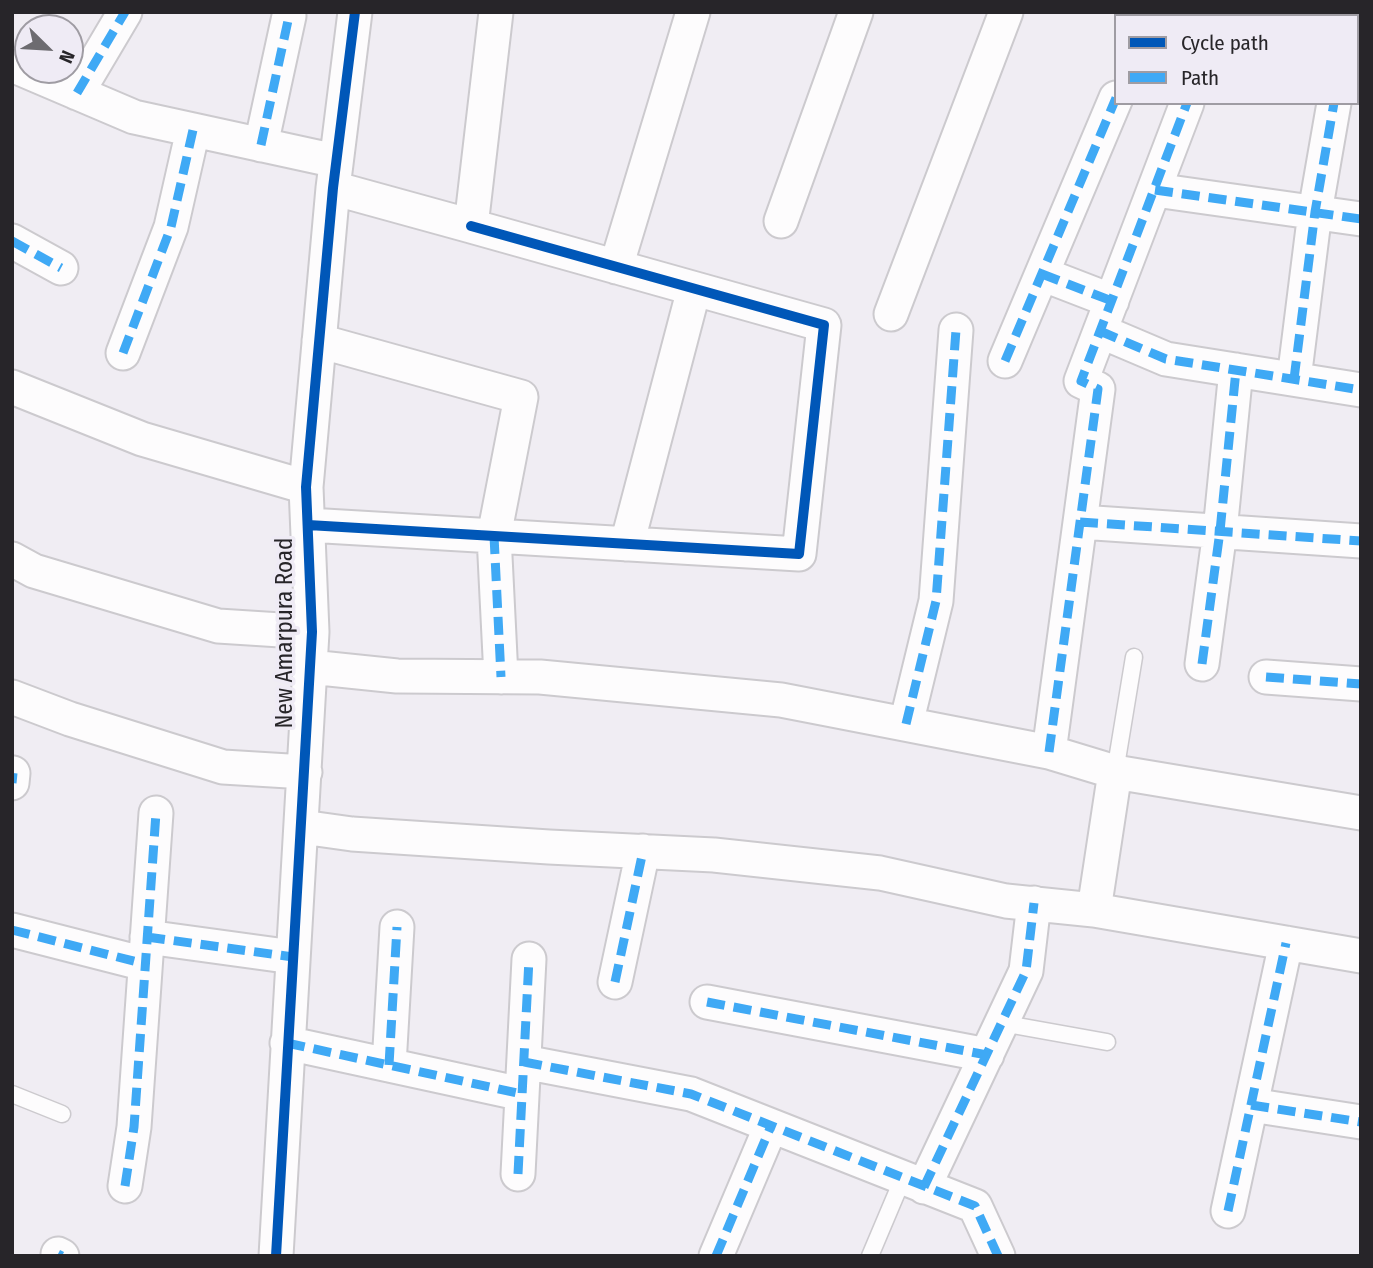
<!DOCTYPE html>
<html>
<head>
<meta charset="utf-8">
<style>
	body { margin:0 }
	#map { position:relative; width:1373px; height:1268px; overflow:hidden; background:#f0edf3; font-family:"Fira Sans Condensed",sans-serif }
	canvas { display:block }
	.frame { position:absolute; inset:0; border:14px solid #272529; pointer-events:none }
	.legend { position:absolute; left:1114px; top:14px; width:245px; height:91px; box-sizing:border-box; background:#efebf5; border:2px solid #9f9ca3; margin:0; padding:9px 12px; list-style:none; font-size:21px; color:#272529 }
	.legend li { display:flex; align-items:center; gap:14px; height:35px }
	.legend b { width:35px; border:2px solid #9f9ca3 }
	.north { position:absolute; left:14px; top:14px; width:70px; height:70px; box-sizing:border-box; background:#efebf5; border:2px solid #9f9ca3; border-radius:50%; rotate:114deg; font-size:19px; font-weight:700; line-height:28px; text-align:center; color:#272529 }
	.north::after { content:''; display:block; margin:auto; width:24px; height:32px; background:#6d6b70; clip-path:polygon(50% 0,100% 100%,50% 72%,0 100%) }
</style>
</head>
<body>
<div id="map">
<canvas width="1373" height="1268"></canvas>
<div class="frame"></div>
<ul class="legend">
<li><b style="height:9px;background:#0057b8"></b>Cycle path</li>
<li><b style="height:9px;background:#3fa9f5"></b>Path</li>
</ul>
<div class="north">N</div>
</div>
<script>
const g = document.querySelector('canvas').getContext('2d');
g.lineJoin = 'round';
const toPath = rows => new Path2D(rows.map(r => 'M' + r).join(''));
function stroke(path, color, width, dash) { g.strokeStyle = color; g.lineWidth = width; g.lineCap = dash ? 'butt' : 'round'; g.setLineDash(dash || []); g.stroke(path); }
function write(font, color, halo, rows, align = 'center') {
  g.font = font + ' "Fira Sans Condensed",sans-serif'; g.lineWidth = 7; g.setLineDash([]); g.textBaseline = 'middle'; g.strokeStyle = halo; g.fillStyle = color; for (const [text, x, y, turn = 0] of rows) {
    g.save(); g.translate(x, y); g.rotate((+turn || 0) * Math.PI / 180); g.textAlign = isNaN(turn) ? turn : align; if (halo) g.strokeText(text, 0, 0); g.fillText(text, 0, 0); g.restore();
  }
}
const lane = toPath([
	[1115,772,1134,657],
	[1001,1023,1107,1042],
	[12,1094,62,1114],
	[870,1256,903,1178]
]);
const street = toPath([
	[1215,12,1237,16],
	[1151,16,1152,12],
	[1357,35,1361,36],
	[12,65,134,117,336,161],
	[77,93,125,12],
	[261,145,289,16],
	[333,188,471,226,496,12],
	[1155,190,1361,219],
	[781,221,856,12],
	[12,241,61,268],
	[616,267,693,12],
	[1042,274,1112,301],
	[891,314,1006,12],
	[1100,331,1166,359,1361,390],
	[319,341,521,397,494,536,501,677],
	[123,353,171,227,193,130],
	[1005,361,1116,98],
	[1294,379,1315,212,1334,103],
	[12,387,142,439,306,487],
	[1080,522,1361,541],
	[308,525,799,554,824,325,471,226],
	[627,544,694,289],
	[12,559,34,571,218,626,312,632],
	[1202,664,1220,531,1236,370],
	[310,667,397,676,540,677,781,700,1049,752,1115,772,1361,813],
	[1266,677,1361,684],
	[12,697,70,719,223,767,305,772],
	[906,724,936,601,956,330],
	[1049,752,1098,389,1081,381,1187,103],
	[12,783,13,773],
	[302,827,352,834,549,847,714,855,880,873,1006,901,1094,910,1361,956],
	[1094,910,1115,772],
	[12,930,145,964],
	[147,937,293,957],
	[615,982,643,851],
	[707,1002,987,1055],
	[287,1043,522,1094],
	[524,1062,691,1094,975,1206,998,1256],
	[389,1065,397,927],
	[1251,1105,1361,1122],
	[518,1174,529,959],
	[125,1186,134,1127,156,813],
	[924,1187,1026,971,1034,903],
	[1228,1211,1286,943],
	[58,1254,62,1256],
	[276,1256,312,632,306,487,333,188,355,12],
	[716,1256,771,1126]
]);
const quiet = toPath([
	[1215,12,1237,16],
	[1151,16,1152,12],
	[1357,35,1361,36],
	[77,93,125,12],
	[261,145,289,16],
	[1155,190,1361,219],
	[12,241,61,268],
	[1042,274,1112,301],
	[1100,331,1166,359,1361,390],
	[123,353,171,227,193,130],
	[1005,361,1116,98],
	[1294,379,1315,212,1334,103],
	[1080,522,1361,541],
	[494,536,501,677],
	[1202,664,1220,531,1236,370],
	[1266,677,1361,684],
	[906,724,936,601,956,330],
	[1049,752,1098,389,1081,381,1187,103],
	[12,783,13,773],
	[12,930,145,964],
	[147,937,293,957],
	[615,982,643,851],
	[707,1002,987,1055],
	[287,1043,522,1094],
	[524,1062,691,1094,975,1206,998,1256],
	[389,1065,397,927],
	[1251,1105,1361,1122],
	[518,1174,529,959],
	[125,1186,134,1127,156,813],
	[924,1187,1026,971,1034,903],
	[1228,1211,1286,943],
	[58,1254,62,1256],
	[716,1256,771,1126]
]);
const cycleway = toPath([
	[308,525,799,554,824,325,471,226],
	[276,1256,312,632,306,487,333,188,355,12]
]);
const streetNames = [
	["New Amarpura Road",286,633,-90]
];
stroke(lane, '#cccace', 19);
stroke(street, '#cccace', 37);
stroke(lane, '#fdfcfd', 16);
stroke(street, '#fdfcfd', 33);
stroke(quiet, '#3fa9f5', 9, [18, 9]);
stroke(cycleway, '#0057b8', 10);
write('23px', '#272529', '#efebf5', streetNames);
</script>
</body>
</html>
